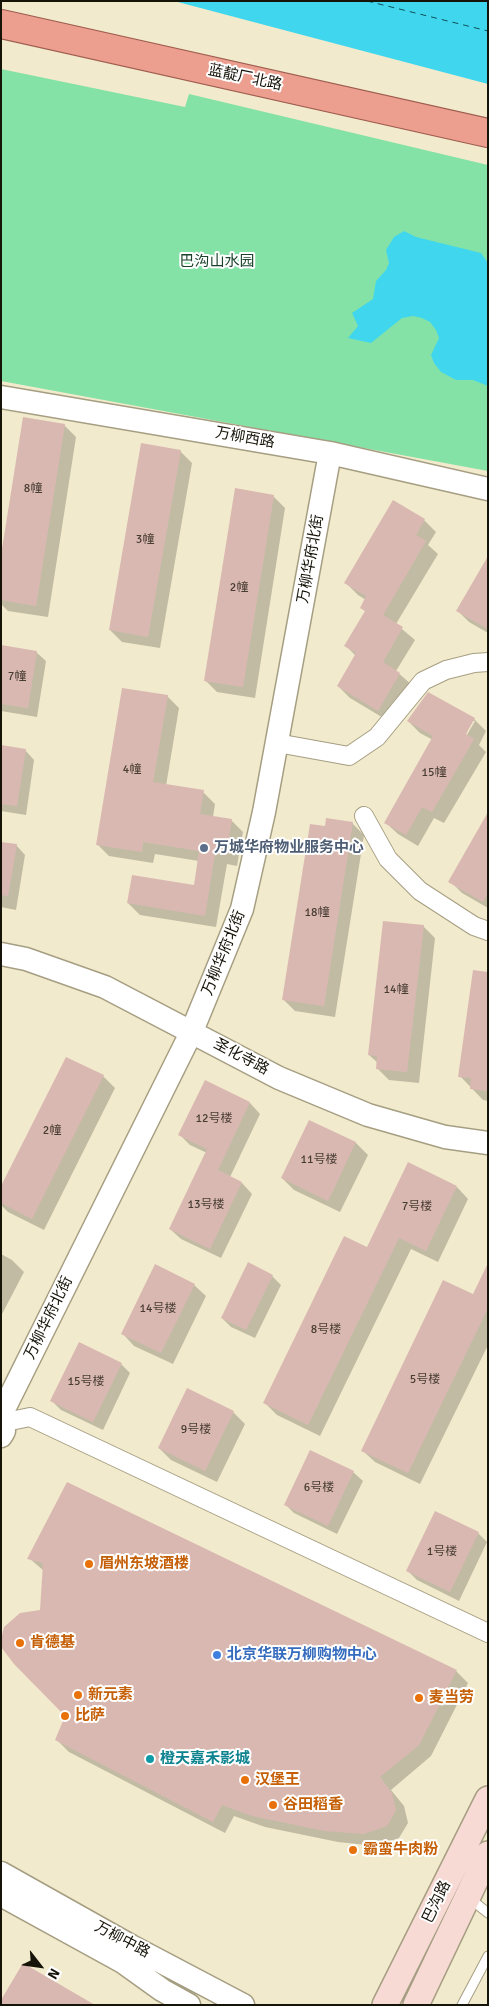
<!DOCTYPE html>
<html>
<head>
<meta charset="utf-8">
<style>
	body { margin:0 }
	#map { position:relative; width:489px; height:2006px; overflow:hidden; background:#f2eacc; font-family:Signika,sans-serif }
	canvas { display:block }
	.frame { position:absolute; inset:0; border:2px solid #161308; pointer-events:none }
	.north { position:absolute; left:15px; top:1941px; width:50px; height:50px; -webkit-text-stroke:4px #fff; paint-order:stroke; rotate:120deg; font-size:14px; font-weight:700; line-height:20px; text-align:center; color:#161308 }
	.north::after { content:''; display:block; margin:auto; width:18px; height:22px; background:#161308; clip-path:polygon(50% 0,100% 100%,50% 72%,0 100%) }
</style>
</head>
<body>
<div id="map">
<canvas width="489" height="2006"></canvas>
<div class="frame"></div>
<div class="north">N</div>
</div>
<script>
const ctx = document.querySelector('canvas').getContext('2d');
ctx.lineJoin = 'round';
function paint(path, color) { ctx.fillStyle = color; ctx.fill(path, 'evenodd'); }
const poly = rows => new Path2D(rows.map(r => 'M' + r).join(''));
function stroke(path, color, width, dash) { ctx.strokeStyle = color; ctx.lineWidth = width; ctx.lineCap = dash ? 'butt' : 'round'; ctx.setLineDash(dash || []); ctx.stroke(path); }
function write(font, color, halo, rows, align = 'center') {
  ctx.font = font + ' Signika,"Noto Sans SC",sans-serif'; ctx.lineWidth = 4; ctx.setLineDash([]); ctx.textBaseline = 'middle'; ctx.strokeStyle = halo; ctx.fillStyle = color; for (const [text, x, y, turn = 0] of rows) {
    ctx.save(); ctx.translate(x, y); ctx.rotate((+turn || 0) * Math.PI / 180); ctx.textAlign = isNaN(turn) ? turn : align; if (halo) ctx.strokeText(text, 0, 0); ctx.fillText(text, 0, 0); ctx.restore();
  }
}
paint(poly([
	[1,69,185,107,189,94,488,165,488,471,1,381]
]), '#85e2a6');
paint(poly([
	[174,1,488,1,488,84],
	[404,231,416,237,481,253,488,263,488,386,473,380,456,380,441,372,434,363,431,355,439,338,436,330,430,322,422,318,413,316,402,318,371,343,348,338,358,326,352,313,373,299,376,281,386,270,389,263,386,250,394,237]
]), '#40d7ee');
paint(poly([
	[64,425,76,437,48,617,8,611,1,604,1,563],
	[180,451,192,463,160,648,122,642,110,630],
	[273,496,285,508,255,698,217,692,205,680],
	[424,520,436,532,428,545,438,554,396,624,415,640,396,671,412,685,390,722,350,698,338,686,356,656,346,646,366,612,361,607,366,600,358,595,346,583],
	[488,559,488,633,469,622,457,610],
	[1,647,36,652,46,661,37,717,1,711],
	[167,696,179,708,166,786,203,792,215,804,213,817,231,820,243,832,237,866,227,864,216,927,140,915,128,903,195,886,199,861,155,854,153,863,109,856,97,844],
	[474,719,486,731,479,745,486,752,444,823,434,818,418,846,398,834,386,823,433,740,420,733,408,721],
	[472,721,475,721,464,740,462,739],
	[1,747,25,750,34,760,26,815,1,811],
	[488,814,488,908,462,893,450,881],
	[352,823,364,835,335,1017,295,1011,283,999,326,827],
	[1,843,16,845,25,855,16,910,1,907],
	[423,926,435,938,419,1083,389,1080,377,1068,378,1063,369,1055],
	[488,973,488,1101,483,1100,460,1076],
	[103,1076,115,1088,44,1230,8,1212,1,1205,1,1189],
	[205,1082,250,1103,260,1114,230,1177,242,1183,252,1194,221,1258,181,1239,170,1229,207,1153,190,1145,180,1135],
	[310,1121,356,1143,368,1155,340,1212,294,1190,282,1178],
	[457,1187,468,1199,438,1262,411,1249,320,1436,277,1415,265,1403,368,1249],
	[1,1254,12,1260,24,1272,1,1316],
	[488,1265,488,1345,420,1484,375,1462,363,1451,473,1296],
	[272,1276,281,1285,255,1338,231,1327,222,1318],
	[194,1285,206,1296,173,1364,134,1346,123,1334],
	[121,1364,130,1373,103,1430,61,1410,52,1401],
	[233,1412,245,1424,217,1482,171,1460,159,1448],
	[353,1472,363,1481,337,1534,294,1513,285,1504],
	[478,1533,487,1542,459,1601,417,1580,408,1571],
	[29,1558,456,1671,468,1683,431,1756,391,1790,404,1806,408,1823,399,1838,376,1846,338,1842,265,1827,234,1816,225,1833,69,1752,57,1740,66,1715,42,1611,44,1571]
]), '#0003');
stroke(poly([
	[367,1,488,31]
]), '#0f4f58', 1, [6, 5]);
paint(poly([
	[23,417,65,424,36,606,1,600,1,555],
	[141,443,181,450,148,637,109,630],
	[235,488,274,495,243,687,204,681],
	[393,500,425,519,416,535,426,541,383,615,403,627,383,662,400,673,378,711,337,686,356,653,344,646,365,611,360,608,366,596,344,583],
	[488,556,488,629,456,611],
	[1,645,37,651,28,708,1,704],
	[122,688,168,695,153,782,204,790,200,814,232,819,226,855,215,853,205,916,127,903,132,875,194,885,199,851,143,842,142,852,96,845],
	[428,692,475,718,466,734,474,739,432,812,422,807,406,835,384,823,433,736,407,721],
	[1,745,26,749,17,806,1,804],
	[488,812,488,893,483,902,448,882],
	[326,818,353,822,324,1006,282,1000,310,824,325,826],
	[1,842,17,844,8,896,1,895],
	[383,921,424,925,407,1072,376,1069,377,1056,368,1055],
	[473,970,488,972,488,1091,470,1089,471,1078,458,1077],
	[66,1057,104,1075,32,1219,1,1203,1,1186],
	[205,1080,250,1102,218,1170,242,1182,210,1249,169,1229,207,1149,178,1135],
	[309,1120,356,1142,328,1201,281,1178],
	[408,1162,457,1186,426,1251,399,1238,308,1425,263,1403,344,1236,367,1247],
	[248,1262,273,1275,246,1330,221,1318],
	[488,1263,488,1308,408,1473,361,1451,443,1280,473,1294],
	[155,1264,195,1284,161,1353,121,1334],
	[79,1342,122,1363,93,1422,50,1401],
	[187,1388,234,1411,205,1471,158,1448],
	[310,1450,354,1471,328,1526,284,1505],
	[67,1482,457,1670,419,1745,380,1777,392,1793,396,1810,387,1826,364,1834,325,1831,252,1816,222,1805,213,1822,55,1740,65,1716,14,1664,1,1647,1,1640,4,1627,20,1613,40,1610,43,1563,27,1559],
	[435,1511,479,1532,450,1592,406,1571],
	[23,1963,95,2005,1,2005,1,2000]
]), '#dab8b2');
const service = poly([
	[468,1897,488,1913],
	[462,2005,488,1956]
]);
const minor = poly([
	[277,743,349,756,377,737,423,681,446,670,474,663,488,662],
	[364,816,388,859,420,891,474,926,488,931],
	[1,1423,30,1417,488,1633]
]);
const tertiary = poly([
	[1,397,330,453,488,489],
	[1,954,26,959,105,987,279,1078,368,1115,445,1137,488,1143],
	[1,1415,192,1031,242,909,264,812,330,453],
	[1,1428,4,1431,1,1436],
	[1,1873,131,1946,243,2005],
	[1,1895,123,1962,162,1990,189,2005]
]);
const secondary = poly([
	[385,2005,488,1799],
	[416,2005,488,1854]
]);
const trunk = poly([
	[1,24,488,133]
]);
stroke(service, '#a69e82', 11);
stroke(minor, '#a69e82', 20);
stroke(tertiary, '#a69e82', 25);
stroke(secondary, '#a69e82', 28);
stroke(trunk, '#9e5d4e', 30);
stroke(service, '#fff', 9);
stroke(minor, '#fff', 18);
stroke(tertiary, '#fff', 22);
stroke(secondary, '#f8dad5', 25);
stroke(trunk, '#ec9e8f', 28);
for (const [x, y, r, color] of [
	[204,848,5,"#5c6f8a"],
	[89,1564,5,"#e8710a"],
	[20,1643,5,"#e8710a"],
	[217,1655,5,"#3f7fe0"],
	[78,1695,5,"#e8710a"],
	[419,1698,5,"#e8710a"],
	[65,1716,5,"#e8710a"],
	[150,1759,5,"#0f9aa8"],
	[245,1780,5,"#e8710a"],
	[273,1805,5,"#e8710a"],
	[353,1850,5,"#e8710a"]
]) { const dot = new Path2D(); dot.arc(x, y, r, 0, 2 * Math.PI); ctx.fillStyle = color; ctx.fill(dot); stroke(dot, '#fff', 2); }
write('12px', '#473c32', null, [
	["8幢",33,489],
	["3幢",145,540],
	["2幢",239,588],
	["7幢",17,677],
	["4幢",132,770],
	["15幢",434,773],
	["18幢",317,913],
	["14幢",396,990],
	["12号楼",214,1119],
	["2幢",52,1131],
	["11号楼",319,1160],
	["13号楼",206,1205],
	["7号楼",417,1207],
	["14号楼",158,1309],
	["8号楼",326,1330],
	["5号楼",425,1380],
	["15号楼",86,1382],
	["9号楼",196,1430],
	["6号楼",319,1488],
	["1号楼",442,1552]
]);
write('15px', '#161308', '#fff', [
	["蓝靛厂北路",245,78,12],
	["万柳西路",245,438,10],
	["万柳华府北街",311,559,-80],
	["万柳华府北街",224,953,-68],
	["圣化寺路",241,1057,28],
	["万柳华府北街",49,1318,-64],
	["巴沟路",437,1902,-64],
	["万柳中路",122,1940,28]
]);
write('15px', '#1b422a', '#fff', [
	["巴沟山水园",217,262]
]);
write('bold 15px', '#4e5e75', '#fff', [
	["万城华府物业服务中心",214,848]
], 'left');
write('bold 15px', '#c56008', '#fff', [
	["眉州东坡酒楼",99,1564],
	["肯德基",30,1643],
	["新元素",88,1695],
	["麦当劳",429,1698],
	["比萨",75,1716],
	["汉堡王",255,1780],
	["谷田稻香",283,1805],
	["霸蛮牛肉粉",363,1850]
], 'left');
write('bold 15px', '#366cbe', '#fff', [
	["北京华联万柳购物中心",227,1655]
], 'left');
write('bold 15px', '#0d838f', '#fff', [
	["橙天嘉禾影城",160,1759]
], 'left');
</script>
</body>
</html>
